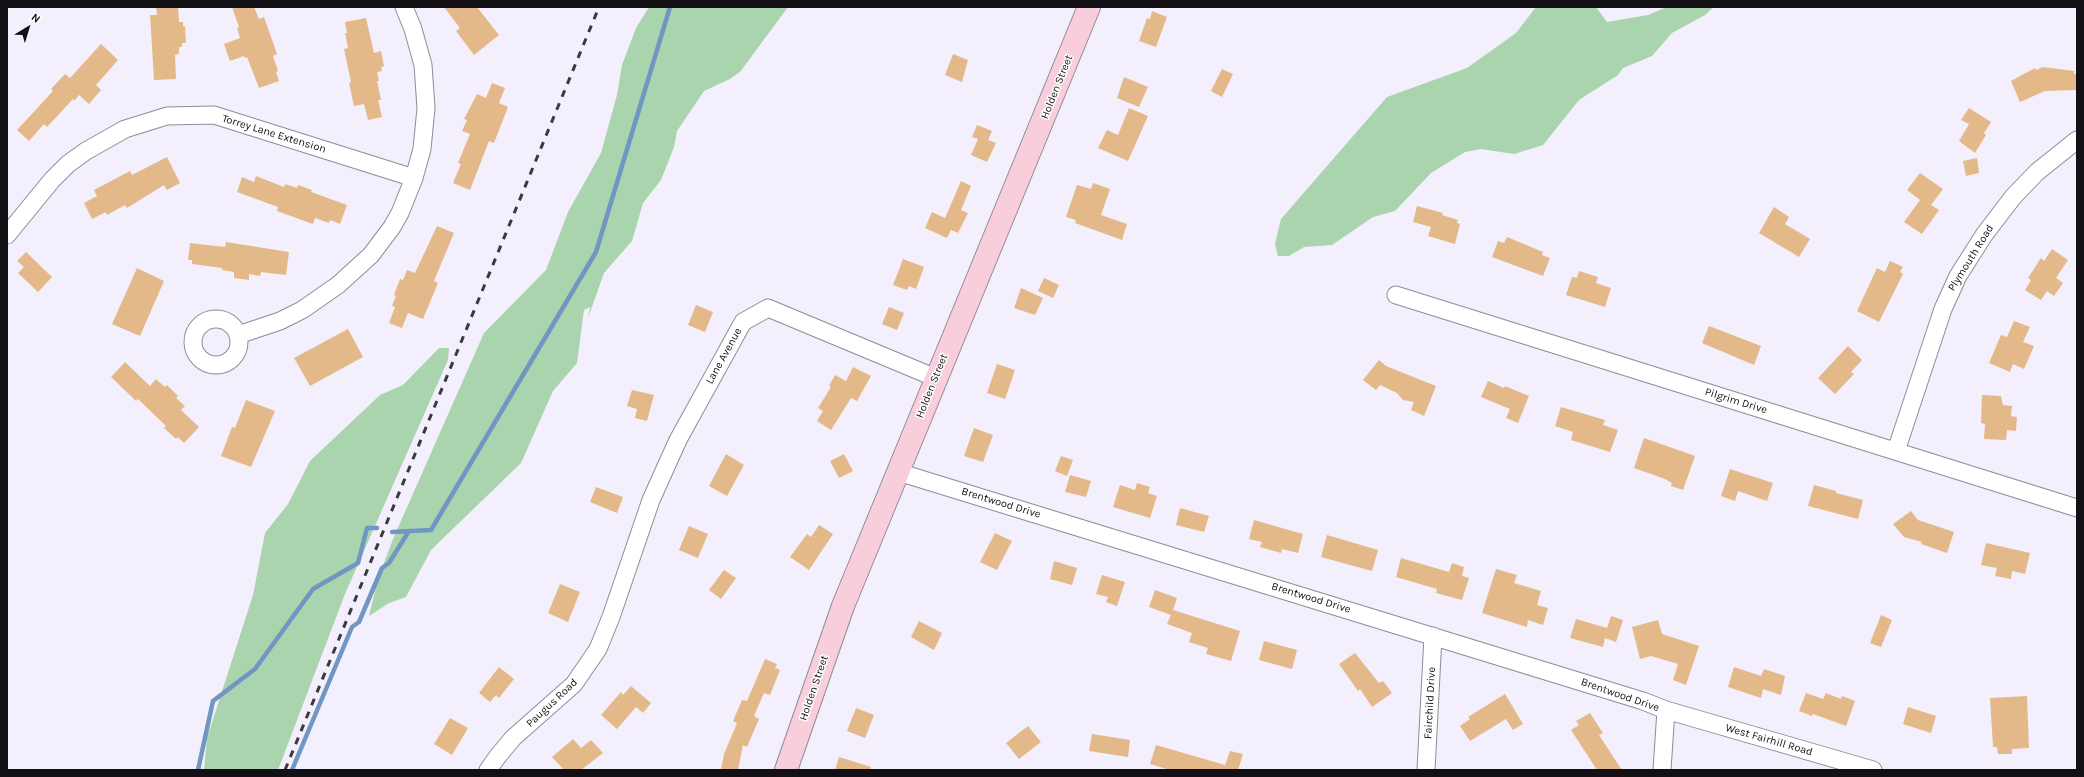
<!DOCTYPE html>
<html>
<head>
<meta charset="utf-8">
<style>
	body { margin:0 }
	#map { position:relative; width:2084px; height:777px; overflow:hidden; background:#f4effc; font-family:Karla,sans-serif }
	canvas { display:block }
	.frame { position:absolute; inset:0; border:8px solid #121014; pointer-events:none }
	.north { position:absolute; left:8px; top:8px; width:40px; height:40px; -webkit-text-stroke:3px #fff; paint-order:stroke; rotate:38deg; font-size:11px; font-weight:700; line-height:16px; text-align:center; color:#121014 }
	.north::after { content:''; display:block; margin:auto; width:14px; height:18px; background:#121014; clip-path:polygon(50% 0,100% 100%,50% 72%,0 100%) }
</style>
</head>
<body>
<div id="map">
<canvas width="2084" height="777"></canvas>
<div class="frame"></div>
<div class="north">N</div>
</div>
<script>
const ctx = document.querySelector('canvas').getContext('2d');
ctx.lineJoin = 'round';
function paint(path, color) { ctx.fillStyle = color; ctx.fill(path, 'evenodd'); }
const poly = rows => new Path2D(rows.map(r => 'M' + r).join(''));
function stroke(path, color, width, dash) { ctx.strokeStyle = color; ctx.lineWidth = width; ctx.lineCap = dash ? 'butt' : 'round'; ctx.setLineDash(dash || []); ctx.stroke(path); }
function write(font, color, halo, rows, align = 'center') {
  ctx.font = font + ' Karla,sans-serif'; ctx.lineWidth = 3; ctx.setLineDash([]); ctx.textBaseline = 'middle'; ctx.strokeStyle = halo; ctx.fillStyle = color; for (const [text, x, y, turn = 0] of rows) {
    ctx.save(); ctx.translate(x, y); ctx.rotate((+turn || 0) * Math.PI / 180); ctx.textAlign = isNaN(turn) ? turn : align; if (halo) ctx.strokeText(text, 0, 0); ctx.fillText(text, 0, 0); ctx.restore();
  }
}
paint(poly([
	[649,7,788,7,740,72,730,79,704,91,677,131,674,147,661,180,643,203,632,241,604,273,588,318,590,307,584,310,577,363,553,391,521,463,431,550,406,597,389,603,369,616,378,579,393,539,484,333,546,270,568,212,601,153,617,95,622,65,636,28],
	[1536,7,1596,7,1607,22,1648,15,1667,7,1714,7,1705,15,1672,33,1652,56,1623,68,1618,75,1579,100,1543,145,1514,154,1481,149,1465,152,1431,173,1395,211,1373,217,1332,245,1304,247,1289,256,1278,256,1275,244,1281,219,1387,97,1467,68,1516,33],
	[439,348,449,348,448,360,345,594,278,770,204,770,207,738,253,595,265,533,288,504,310,461,380,395,403,385]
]), '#aad4ad');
stroke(poly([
	[392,532,431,530,596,252,670,7],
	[198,770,213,701,255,669,313,589,358,563,367,528,377,528],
	[292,770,352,627,359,622,382,568,389,563,409,531]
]), '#7096c3', 4.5);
paint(poly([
	[156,7,178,7,179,22,183,22,183,26,185,26,186,43,182,43,182,47,179,47,179,54,175,55,176,79,154,80,150,15,157,15],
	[232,7,254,7,259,19,264,17,277,54,273,56,278,71,276,72,279,81,259,88,247,57,245,58,244,56,230,61,224,44,240,38,237,28,239,27],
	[444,7,477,7,499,35,474,55,456,31,460,28],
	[1152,11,1167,17,1156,47,1139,41,1147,18,1150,19],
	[366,18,374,53,381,51,384,66,381,67,382,71,377,72,379,81,377,81,381,100,378,100,382,117,368,120,364,104,354,106,349,83,351,82,344,49,348,48,345,33,347,33,345,22],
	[101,44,118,60,96,85,101,90,89,104,79,95,74,101,73,99,47,127,44,124,29,141,17,130,53,91,51,89,65,74,70,78],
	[953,54,968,60,962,82,945,75],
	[2043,67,2074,71,2074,74,2077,74,2077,90,2045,91,2020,102,2011,81,2035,68,2036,70],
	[1222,69,1233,74,1222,97,1211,91],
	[1124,77,1148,87,1139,107,1117,98],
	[492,83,505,88,499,103,508,107,494,143,489,141,470,190,453,183,461,164,458,163,470,134,462,131,467,120,464,119,477,94,486,98],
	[1129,108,1148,116,1128,161,1098,148,1107,130,1118,135],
	[1969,108,1991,122,1984,133,1986,135,1975,153,1959,141,1969,124,1961,120],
	[977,125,992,131,988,140,996,143,987,162,971,155,978,139,972,137],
	[167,157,180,183,167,190,164,185,127,208,125,205,107,215,106,212,92,219,84,203,97,196,94,190,130,171,132,175],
	[1977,158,1979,173,1966,176,1963,161],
	[1920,173,1943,189,1931,205,1939,210,1922,234,1904,222,1920,200,1907,190],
	[256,176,284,187,285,184,297,188,298,185,312,190,311,192,347,205,340,224,330,220,329,223,315,218,313,224,277,211,278,207,237,192,242,177,254,182],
	[961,181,971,186,961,210,968,213,958,233,951,230,947,238,925,228,932,212,945,218],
	[1093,183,1110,189,1101,215,1127,224,1122,240,1075,223,1076,220,1066,217,1077,185,1091,189],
	[1417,206,1443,213,1442,215,1458,220,1457,223,1460,224,1455,244,1428,236,1431,227,1413,222],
	[1774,207,1789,217,1785,224,1810,239,1799,257,1759,233],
	[437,226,454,233,434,281,438,283,423,319,408,313,402,328,389,323,395,307,392,306,396,296,394,295,400,279,403,280,407,270,415,273],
	[1507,237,1543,252,1542,255,1550,258,1543,276,1492,257,1498,241,1504,243],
	[226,242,289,252,286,275,261,272,260,276,249,274,249,280,234,278,234,272,222,270,222,268,192,264,192,260,188,260,190,243,225,247],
	[2052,249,2068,260,2056,278,2063,283,2054,296,2047,291,2041,300,2025,290,2031,280,2028,278,2041,258,2044,261],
	[26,252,52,277,38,292,18,273,24,267,17,261],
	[903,259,924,267,916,289,909,286,907,290,893,285],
	[1890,261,1903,267,1900,272,1903,274,1879,322,1857,311,1877,268,1885,272],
	[137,268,164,281,140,336,112,324],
	[1579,271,1598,277,1596,283,1611,288,1605,307,1566,295,1572,277,1577,278],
	[1044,278,1059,285,1053,298,1038,291],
	[1021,288,1043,298,1035,315,1014,308],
	[696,305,713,312,705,332,688,325],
	[889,307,904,313,897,330,882,324],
	[2014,321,2030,327,2023,342,2034,346,2024,369,2013,364,2010,372,1989,363,2001,335,2007,337],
	[1709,326,1761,346,1754,365,1702,343],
	[348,329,363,357,310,386,294,358],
	[1848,346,1862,360,1851,372,1854,374,1835,394,1818,378],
	[1379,360,1386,366,1436,386,1424,416,1411,410,1414,402,1403,400,1397,393,1380,385,1376,390,1363,380],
	[125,362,150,386,156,379,165,387,167,385,178,396,176,398,185,406,181,410,199,427,184,443,178,437,176,439,164,428,166,426,138,399,136,401,111,377],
	[997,364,1015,370,1005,399,987,393],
	[853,367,871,376,857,401,851,398,831,430,817,421,823,411,818,408,831,387,829,386,835,375,846,381],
	[1488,381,1504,388,1505,386,1529,396,1518,423,1506,418,1510,409,1481,397],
	[632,390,654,395,647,421,635,418,637,409,627,406],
	[1982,395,2001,396,2003,405,2012,406,2011,416,2017,417,2016,431,2007,430,2006,440,1984,439,1985,424,1981,423],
	[246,400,275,411,251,467,221,456,232,427,235,428],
	[1561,407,1605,420,1603,425,1618,430,1610,452,1571,440,1573,432,1555,426],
	[974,428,993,435,983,462,964,456],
	[1644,438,1695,456,1683,490,1671,486,1672,483,1665,479,1634,468],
	[726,454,744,465,727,496,709,486],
	[844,454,853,471,839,478,830,461],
	[1061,456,1073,460,1067,476,1055,471],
	[1730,469,1773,483,1767,501,1738,491,1735,501,1721,496],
	[1070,475,1091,481,1086,497,1065,492],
	[1137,483,1150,487,1148,493,1157,496,1150,518,1113,507,1120,485,1135,490],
	[1814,485,1836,491,1836,493,1863,500,1858,519,1808,506],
	[596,487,623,497,617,513,590,502],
	[1180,508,1209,516,1204,532,1176,525],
	[1911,511,1918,520,1954,532,1947,553,1921,544,1922,542,1904,537,1893,524],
	[1254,520,1303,534,1298,553,1282,549,1281,553,1260,547,1262,542,1249,539],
	[819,525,833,534,809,570,790,557,807,534,811,537],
	[689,526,708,534,698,558,679,550],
	[995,533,1012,541,997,570,980,562],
	[1327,535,1378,550,1372,571,1321,557],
	[1986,543,2030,553,2025,574,2012,571,2011,579,1995,576,1997,568,1981,565],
	[1401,558,1449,572,1452,563,1464,567,1462,576,1469,578,1462,600,1436,593,1437,589,1396,577],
	[1054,561,1077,568,1072,585,1050,579],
	[1496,569,1517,575,1514,583,1541,591,1537,605,1548,608,1543,625,1528,620,1527,627,1482,613],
	[724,570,736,578,721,599,709,590],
	[1102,575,1125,582,1117,606,1106,602,1108,597,1096,594],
	[560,584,580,592,568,622,548,613],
	[1155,590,1177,598,1173,610,1240,631,1231,661,1206,654,1208,648,1189,642,1192,633,1167,624,1171,615,1149,607],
	[1881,615,1892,620,1881,647,1870,643],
	[1611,616,1623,620,1616,642,1605,638,1603,647,1570,638,1576,619,1607,628],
	[1658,620,1662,634,1699,646,1686,685,1673,680,1678,664,1651,656,1640,659,1632,627],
	[919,621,942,633,934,650,911,637],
	[1264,641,1297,650,1292,669,1259,660],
	[1355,653,1379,683,1383,681,1392,693,1372,707,1360,689,1358,691,1339,664],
	[765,659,777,664,775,668,780,670,770,695,764,693,754,716,759,719,747,747,743,745,738,770,721,770,724,754,737,723,733,721,742,700,747,701],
	[499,667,514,679,499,698,496,695,490,702,479,693],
	[1734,667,1761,676,1764,669,1785,676,1781,695,1763,689,1761,698,1728,687],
	[631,686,651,703,643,713,636,707,617,729,601,715,621,692,623,695],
	[1806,693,1823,699,1826,693,1841,699,1842,696,1855,701,1846,726,1813,714,1812,716,1799,711],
	[1505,694,1523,724,1513,730,1506,719,1470,741,1460,726,1470,719,1468,717],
	[2027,696,2029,748,2012,749,2012,754,1998,754,1997,747,1993,747,1990,698],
	[1908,707,1936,716,1931,733,1903,724],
	[856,708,874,715,865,738,847,731],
	[1590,713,1603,733,1599,735,1622,770,1597,770,1571,730,1579,725,1576,721],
	[450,718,468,728,452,755,434,744],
	[1028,726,1041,742,1019,759,1006,743],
	[1092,734,1130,740,1128,757,1089,751],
	[573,739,581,748,591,740,603,753,581,770,564,770,552,757],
	[1156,745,1225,765,1230,751,1243,754,1238,770,1170,770,1150,764],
	[839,757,871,767,870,770,835,770]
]), '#e4b989');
const minor = poly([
	[7,235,52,180,68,164,86,151,125,129,167,116,214,115,414,178],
	[1396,295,2077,508],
	'193 342a23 23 0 1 1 46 0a23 23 0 1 1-46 0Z',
	[238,335,280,321,302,310,338,285,371,255,392,227,400,213,414,178,422,149,426,108,423,65,413,29,404,7],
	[1896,451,1943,309,1958,276,1984,235,2013,197,2037,172,2077,140],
	[898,472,1643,701,1666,710,1662,770],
	[1666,710,1873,770],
	[488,770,498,756,513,738,574,684,598,649,611,617,651,500,678,440,743,322,768,308,936,378],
	[1426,770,1433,636]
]);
const secondary = poly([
	[786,770,843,606,1089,7]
]);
stroke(minor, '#908b97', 19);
stroke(secondary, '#908b97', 24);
stroke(minor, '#fff', 17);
stroke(secondary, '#f8ceda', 22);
stroke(poly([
	[285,770,599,7]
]), '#3b393e', 3, [7, 7]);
write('11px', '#121014', '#fff', [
	["Holden Street",1057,87,-68],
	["Torrey Lane Extension",274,134,17],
	["Plymouth Road",1971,258,-58],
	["Lane Avenue",724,356,-61],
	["Holden Street",932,386,-68],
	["Pilgrim Drive",1736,401,17],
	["Brentwood Drive",1001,503,17],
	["Brentwood Drive",1311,598,17],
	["Holden Street",814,688,-71],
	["Brentwood Drive",1620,695,19],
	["Paugus Road",552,703,-43],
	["Fairchild Drive",1430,703,-87],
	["West Fairhill Road",1769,740,16]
]);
</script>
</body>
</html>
